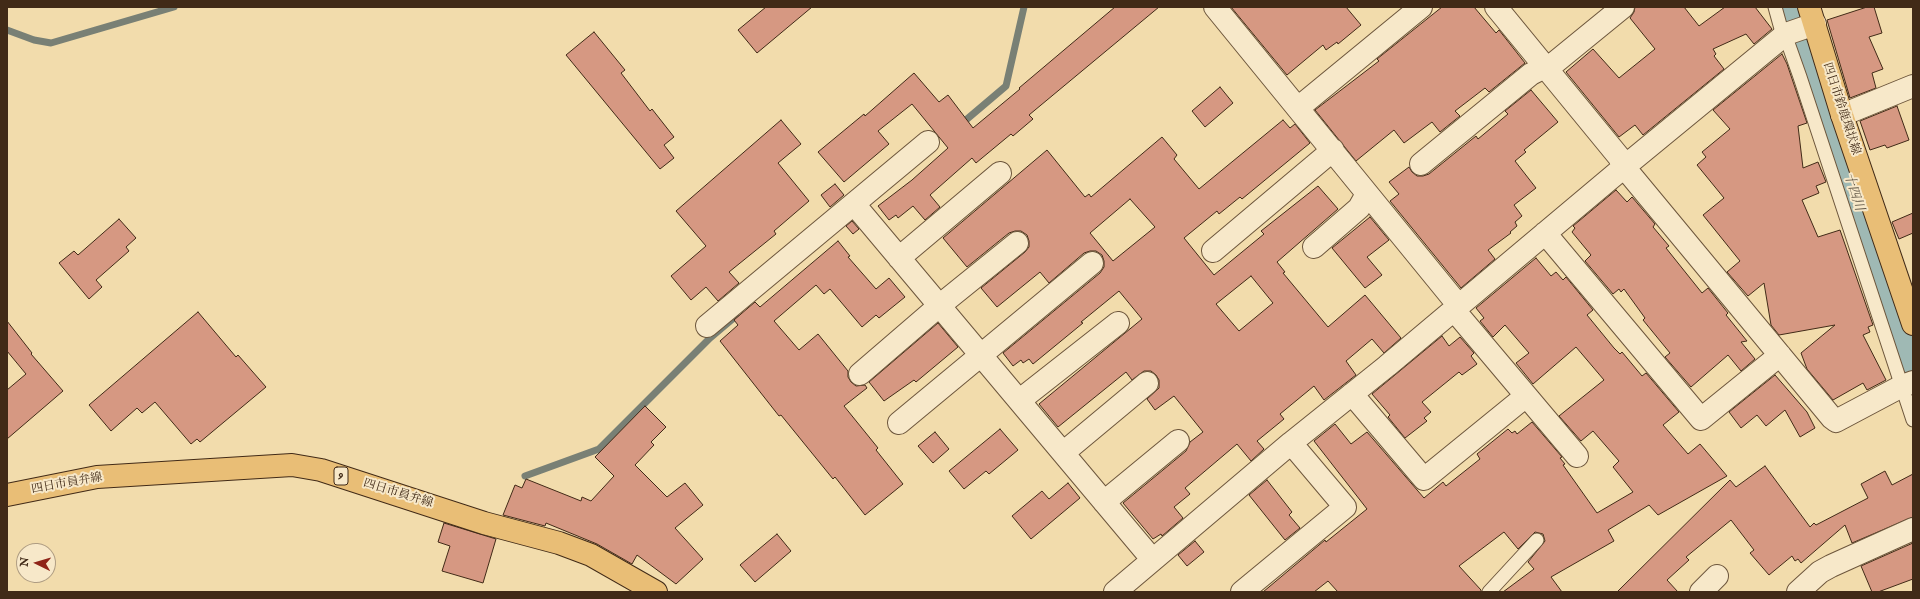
<!DOCTYPE html>
<html>
<head>
<meta charset="utf-8">
<style>
	body { margin:0 }
	#map { position:relative; width:1920px; height:599px; overflow:hidden; background:#f2dcac; font-family:"IM FELL English",serif }
	canvas { display:block }
	.frame { position:absolute; inset:0; border:8px solid #412a17; pointer-events:none }
	.north { position:absolute; left:16px; top:543px; width:40px; height:40px; box-sizing:border-box; background:#f7e8c9; border:1px solid #ae9c82; border-radius:50%; rotate:275deg; font-size:11px; font-weight:700; line-height:16px; text-align:center; color:#412a17 }
	.north::after { content:''; display:block; margin:auto; width:14px; height:18px; background:#8f2418; clip-path:polygon(50% 0,100% 100%,50% 72%,0 100%) }
</style>
</head>
<body>
<div id="map">
<canvas width="1920" height="599"></canvas>
<div class="frame"></div>
<div class="north">N</div>
</div>
<script>
const ctx = document.querySelector('canvas').getContext('2d');
ctx.lineJoin = 'round';
const poly = rows => new Path2D(rows.map(r => 'M' + r).join(''));
function stroke(path, color, width, dash) { ctx.strokeStyle = color; ctx.lineWidth = width; ctx.lineCap = dash ? 'butt' : 'round'; ctx.setLineDash(dash || []); ctx.stroke(path); }
function paint(path, color) { ctx.fillStyle = color; ctx.fill(path, 'evenodd'); }
function write(font, color, halo, rows, align = 'center') {
  ctx.font = font + ' "IM FELL English","Noto Serif JP",serif'; ctx.lineWidth = 4; ctx.setLineDash([]); ctx.textBaseline = 'middle'; ctx.strokeStyle = halo; ctx.fillStyle = color; for (const [text, x, y, turn = 0] of rows) {
    ctx.save(); ctx.translate(x, y); ctx.rotate((+turn || 0) * Math.PI / 180); ctx.textAlign = isNaN(turn) ? turn : align; if (halo) ctx.strokeText(text, 0, 0); ctx.fillText(text, 0, 0); ctx.restore();
  }
}
stroke(poly([
	[7,30,34,40,51,43,174,7],
	[960,125,1006,86,1024,7],
	[525,476,599,449,710,338,736,316]
]), '#798075', 7);
stroke(poly([
	[1792,7,1913,376]
]), '#9fb9b4', 41);
const building = poly([
	[766,7,812,7,757,53,738,30,766,7],
	[1115,7,1159,7,1029,115,1033,119,1013,136,1011,134,976,163,972,158,930,195,940,207,925,220,913,206,898,218,896,215,889,220,878,206,912,180,948,148,912,104,878,131,889,144,844,182,818,152,864,114,865,116,914,73,939,102,948,95,973,128,1020,89,1019,88,1115,7],
	[1231,7,1346,7,1361,25,1338,44,1337,42,1326,50,1323,45,1287,75,1231,7],
	[1442,7,1474,7,1496,33,1499,30,1525,63,1489,92,1485,88,1455,111,1460,116,1440,132,1432,122,1404,143,1394,130,1356,161,1315,110,1379,61,1377,59,1442,7],
	[1635,7,1684,7,1699,26,1725,7,1755,7,1772,29,1754,44,1746,34,1713,49,1716,54,1714,56,1724,69,1643,135,1635,125,1619,137,1566,72,1593,49,1619,78,1655,49,1630,18,1634,12,1635,7],
	[1867,7,1874,7,1882,33,1869,37,1883,69,1872,73,1876,88,1850,98,1827,20,1867,7],
	[594,32,625,70,621,73,650,111,652,109,674,137,664,145,674,158,660,169,566,55,594,32],
	[1782,54,1787,64,1807,123,1798,126,1803,168,1818,162,1826,182,1816,186,1819,193,1802,200,1818,237,1840,230,1873,325,1868,327,1870,332,1863,335,1886,380,1867,390,1863,383,1833,400,1807,369,1801,353,1835,325,1779,335,1771,325,1764,283,1748,296,1727,272,1740,261,1703,215,1724,198,1697,165,1706,157,1702,152,1730,129,1713,110,1782,54],
	[1220,87,1233,103,1205,127,1192,111,1220,87],
	[1531,90,1558,122,1524,150,1526,152,1515,161,1536,188,1514,205,1522,216,1515,222,1517,226,1510,232,1511,233,1488,250,1495,259,1461,288,1390,201,1399,194,1389,182,1409,167,1412,172,1417,176,1423,176,1429,174,1476,136,1478,139,1508,114,1505,111,1531,90],
	[1897,106,1909,140,1887,148,1885,145,1870,150,1860,121,1897,106],
	[781,120,801,144,778,163,809,201,774,231,776,234,729,272,739,283,718,301,706,287,691,300,671,276,706,246,676,211,781,120],
	[1283,120,1290,128,1295,124,1310,143,1242,199,1240,197,1219,214,1217,211,1184,238,1214,275,1264,234,1261,231,1318,186,1338,209,1277,262,1285,272,1283,273,1328,327,1365,295,1401,338,1384,353,1372,339,1346,361,1356,375,1324,400,1314,386,1280,414,1284,419,1257,441,1264,449,1251,461,1237,444,1185,488,1190,494,1174,507,1183,518,1162,536,1161,534,1153,539,1123,503,1186,451,1190,442,1203,432,1174,396,1155,410,1147,399,1159,388,1159,380,1156,375,1151,371,1144,371,1132,380,1126,372,1058,427,1039,404,1142,319,1119,291,1081,322,1083,323,1033,364,1029,359,1023,363,1021,360,1013,366,1003,353,1100,273,1104,267,1104,261,1102,255,1096,251,1090,251,1084,253,1049,283,1040,272,997,307,981,288,1025,252,1029,247,1029,241,1027,235,1021,231,1015,231,1009,233,967,267,943,238,1047,150,1085,197,1089,194,1091,197,1162,137,1177,155,1174,159,1199,189,1283,120],
	[1130,199,1155,227,1113,261,1090,233,1130,199],
	[1251,276,1273,303,1239,331,1216,304,1251,276],
	[835,184,844,195,830,207,821,195,835,184],
	[1616,190,1627,202,1632,197,1655,224,1653,227,1669,246,1666,248,1702,293,1708,288,1728,313,1726,315,1747,341,1741,342,1755,359,1741,371,1728,355,1691,387,1665,357,1670,353,1643,320,1645,318,1624,289,1621,292,1619,289,1613,294,1585,261,1591,255,1572,232,1575,228,1573,226,1616,190],
	[1913,213,1913,233,1899,239,1892,222,1913,213],
	[1370,217,1389,240,1367,257,1382,275,1365,288,1332,248,1370,217],
	[119,219,136,238,126,247,129,251,96,280,102,287,89,299,59,263,74,251,78,255,119,219],
	[852,221,859,229,853,234,846,226,852,221],
	[838,241,850,256,848,257,876,289,889,278,905,297,879,318,876,315,862,327,830,289,824,294,816,285,774,321,799,350,818,334,848,371,848,377,851,382,856,386,865,385,867,388,844,406,878,448,876,450,903,484,865,515,835,477,833,479,781,415,779,416,720,341,738,325,734,320,755,302,760,307,838,241],
	[1536,258,1551,276,1556,272,1563,280,1566,277,1593,310,1587,315,1614,348,1620,354,1622,352,1642,376,1646,373,1679,412,1663,425,1688,454,1700,444,1727,476,1658,515,1649,505,1608,530,1614,541,1551,577,1562,592,1503,592,1534,569,1528,562,1545,541,1543,534,1535,532,1518,549,1504,532,1459,566,1481,590,1481,592,1338,592,1328,581,1314,592,1263,592,1325,540,1326,542,1367,509,1314,441,1335,424,1351,444,1367,432,1424,498,1443,482,1446,486,1480,459,1477,454,1508,429,1512,433,1515,431,1517,434,1532,422,1562,457,1560,458,1565,464,1563,465,1597,513,1633,492,1613,467,1619,461,1593,431,1581,441,1559,416,1604,380,1576,347,1533,384,1516,363,1529,353,1505,325,1493,337,1480,321,1484,318,1476,308,1536,258],
	[198,312,236,357,238,355,266,387,200,442,197,439,191,444,155,402,142,413,137,408,111,431,89,405,198,312],
	[7,321,32,353,31,354,63,391,7,439,7,390,26,374,7,351,7,321],
	[938,323,958,347,916,382,914,380,884,401,869,382,938,323],
	[1442,336,1449,346,1460,337,1474,353,1471,356,1477,364,1462,375,1459,372,1422,402,1431,412,1424,418,1427,421,1405,438,1388,417,1390,415,1372,394,1442,336],
	[1775,375,1807,412,1815,428,1800,437,1785,410,1766,426,1757,415,1741,428,1729,412,1775,375],
	[645,406,666,427,651,442,654,445,635,465,667,497,685,483,703,505,675,528,703,559,676,584,637,555,632,564,597,544,546,523,545,526,503,515,515,485,522,488,526,479,581,501,582,497,591,501,614,476,595,457,645,406],
	[1000,429,1018,450,989,474,986,471,964,489,949,471,1000,429],
	[935,432,949,449,933,463,918,446,935,432],
	[1765,466,1810,527,1814,523,1816,525,1868,498,1861,484,1885,471,1892,485,1913,474,1913,517,1852,543,1845,525,1801,563,1798,559,1795,561,1792,556,1769,575,1750,553,1754,550,1731,520,1686,557,1689,560,1667,580,1678,592,1617,592,1730,480,1736,487,1765,466],
	[1267,480,1292,512,1289,515,1300,528,1285,540,1249,495,1267,480],
	[1068,483,1080,498,1031,539,1012,516,1042,491,1049,499,1068,483],
	[444,523,496,539,483,583,442,571,450,546,438,542,444,523],
	[777,534,791,551,755,582,740,565,777,534],
	[1195,541,1204,552,1187,566,1178,555,1195,541],
	[1913,543,1913,579,1878,592,1872,592,1861,566,1913,543]
]);
paint(building, '#d69882');
stroke(building, '#412a17', 1);
const lane = poly([
	[1775,7,1783,36,1788,43,1800,77,1913,420],
	[1489,592,1537,540]
]);
const street = poly([
	[1215,7,1459,306],
	[1496,7,1619,157,1624,167,1832,418,1836,421,1902,386,1913,382],
	[1547,69,1623,7],
	[1298,108,1421,7],
	[1842,115,1913,86],
	[1421,164,1531,74,1545,67],
	[854,204,1152,559],
	[1545,233,1701,419,1780,355],
	[1314,247,1359,208,1367,194],
	[1213,251,1333,150],
	[899,258,1000,173],
	[1454,310,1577,456],
	[707,326,928,142],
	[860,374,939,306,1017,243],
	[1352,394,1424,479,1526,396],
	[1020,400,1118,323],
	[899,423,1092,263],
	[1063,453,1147,383],
	[1104,502,1178,441],
	[1115,592,1291,443,1387,366,1624,167,1786,34,1815,24],
	[1242,592,1345,507,1291,443],
	[1701,592,1717,576],
	[1798,592,1820,572,1831,566,1913,529]
]);
const primary = poly([
	[1809,7,1842,115,1913,324],
	[7,495,97,477,292,465,321,470,484,523,559,543,591,555,656,592]
]);
stroke(lane, '#6d563c', 15);
stroke(street, '#6d563c', 24);
stroke(primary, '#412a17', 24);
stroke(lane, '#f7e8c9', 13);
stroke(street, '#f7e8c9', 22);
stroke(primary, '#e9be76', 22);
for (const [x, y, w] of [
	[341,476,14]
]) { const box = new Path2D(); box.roundRect(x - w / 2, y - 9, w, 18, 3); ctx.fillStyle = '#f7e8c9'; ctx.fill(box); stroke(box, '#412a17', 1); }
write('bold 11px', '#412a17', null, [
	["9",341,476]
]);
write('12px', '#412a17', '#f7e8c9', [
	["四日市鈴鹿環状線",1841,109,72],
	["四日市員弁線",67,484,-10],
	["四日市員弁線",398,494,17]
]);
write('italic 13px', '#584e3e', '#f7e8c9', [
	["十四川",1853,192,72]
]);
</script>
</body>
</html>
